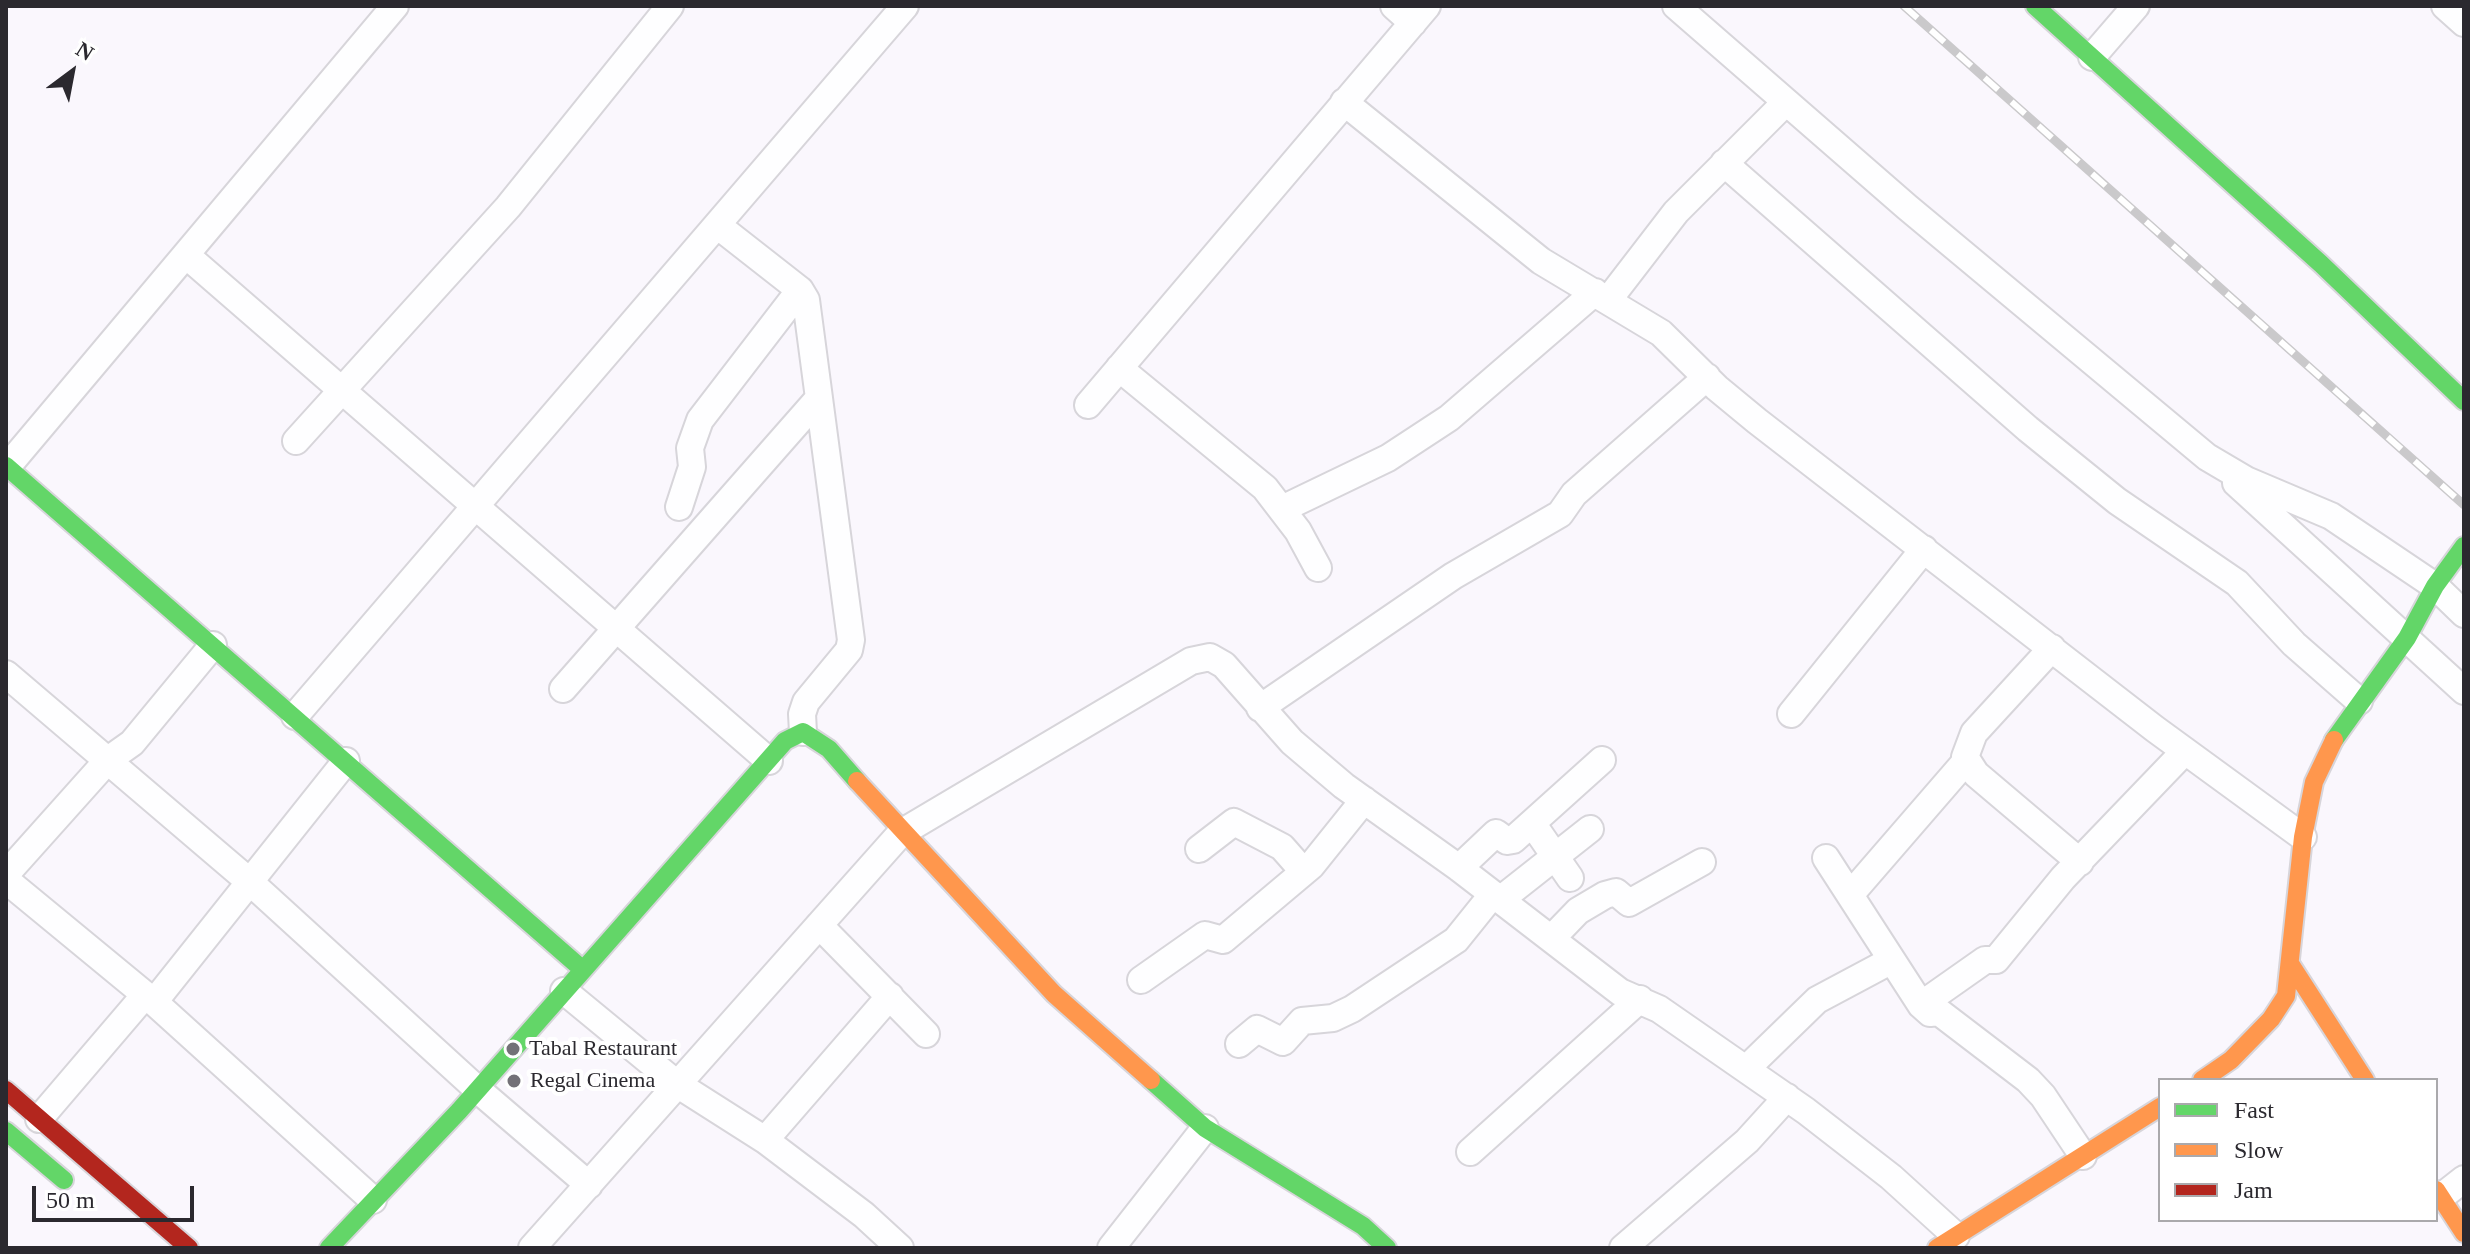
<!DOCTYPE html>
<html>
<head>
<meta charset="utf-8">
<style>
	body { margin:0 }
	#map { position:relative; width:2470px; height:1254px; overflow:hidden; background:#faf7fd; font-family:Georgia,serif }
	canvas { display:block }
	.frame { position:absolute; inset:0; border:8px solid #2b292f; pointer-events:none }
	.legend { position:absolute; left:2158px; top:1078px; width:280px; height:144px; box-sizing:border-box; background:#fff; border:2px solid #aaa9ac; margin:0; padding:10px 14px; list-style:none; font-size:24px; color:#2b292f }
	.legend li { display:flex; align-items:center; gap:16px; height:40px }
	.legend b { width:40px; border:2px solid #aaa9ac }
	.north { position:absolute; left:32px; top:32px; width:80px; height:80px; -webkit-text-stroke:6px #fff; paint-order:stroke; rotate:32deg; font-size:22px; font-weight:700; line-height:32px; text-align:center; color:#2b292f }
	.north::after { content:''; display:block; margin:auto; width:28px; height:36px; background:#2b292f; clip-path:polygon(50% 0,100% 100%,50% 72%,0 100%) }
	.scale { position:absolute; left:32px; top:1186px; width:162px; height:36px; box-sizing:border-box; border:4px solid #2b292f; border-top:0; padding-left:10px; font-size:24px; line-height:28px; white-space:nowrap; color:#2b292f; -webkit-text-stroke:6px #fff; paint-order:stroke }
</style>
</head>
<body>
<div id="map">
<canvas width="2470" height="1254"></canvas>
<div class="frame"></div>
<ul class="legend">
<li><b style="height:10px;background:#63d668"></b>Fast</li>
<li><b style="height:10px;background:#ff974d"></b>Slow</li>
<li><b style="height:10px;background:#b3261e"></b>Jam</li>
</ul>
<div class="north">N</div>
<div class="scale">50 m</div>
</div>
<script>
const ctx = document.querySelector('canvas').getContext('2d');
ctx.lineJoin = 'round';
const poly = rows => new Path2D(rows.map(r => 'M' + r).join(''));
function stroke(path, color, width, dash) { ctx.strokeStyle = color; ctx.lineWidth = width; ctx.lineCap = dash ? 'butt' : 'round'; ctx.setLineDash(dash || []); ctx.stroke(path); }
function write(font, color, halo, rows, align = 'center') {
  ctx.font = font + ' Georgia,serif'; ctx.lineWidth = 8; ctx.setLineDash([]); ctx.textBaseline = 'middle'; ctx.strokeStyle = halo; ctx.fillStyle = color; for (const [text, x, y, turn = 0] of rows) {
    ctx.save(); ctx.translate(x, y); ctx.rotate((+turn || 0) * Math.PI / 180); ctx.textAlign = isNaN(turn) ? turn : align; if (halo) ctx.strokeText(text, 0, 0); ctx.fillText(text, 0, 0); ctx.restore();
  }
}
const street = poly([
	[1394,6,1413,23],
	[1676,6,1907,207,2207,457,2246,480,2331,516,2435,586,2464,614],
	[2445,6,2464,23],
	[2092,57,2136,6],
	[1344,102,1541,261,1661,333,1717,388,1757,421,2155,729,2303,837],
	[1724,163,2028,429,2117,501,2237,583,2294,644,2359,701],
	[717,225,800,290,806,300,851,640,849,650,806,702,802,714,803,732],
	[186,255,769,761],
	[1609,299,1676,212,1786,102],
	[1119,368,1265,488,1298,531,1318,568],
	[1088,405,1427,6],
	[296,441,508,207,670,6],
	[7,467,395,6],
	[2236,483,2464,691],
	[679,507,692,467,690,448,700,420,800,290],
	[1282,509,1388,458,1449,418,1595,292],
	[2052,648,1974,733,1965,757,1976,774,2080,862],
	[6,674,250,882,477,1089,589,1185],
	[563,689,819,398],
	[1260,708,1453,576,1560,514,1574,494,1707,377],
	[1791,714,1924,549],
	[295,716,905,6],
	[1532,823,1570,878],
	[1199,849,1234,822,1282,847,1304,872],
	[1826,858,1921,1005,1930,1013,1939,1012,2028,1080,2043,1096,2083,1156],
	[1459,868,1496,833,1507,841,1513,840,1602,760],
	[6,874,108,760,132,743,213,645],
	[6,880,154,1002,373,1200],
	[1850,895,1966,761],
	[1500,900,1590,829],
	[819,925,926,1034],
	[1551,939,1578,911,1605,895,1616,892,1629,903,1702,862],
	[1141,980,1205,935,1223,940,1311,866,1364,800],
	[564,991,677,1084,765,1140,864,1215,900,1248],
	[154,1002,346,761],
	[1921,1005,1985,960,1996,960,2063,878,2185,751],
	[1239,1044,1257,1029,1283,1042,1302,1021,1333,1018,1352,1009,1456,940,1493,894],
	[1747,1068,1817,1000,1892,960],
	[39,1119,145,995],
	[765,1140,890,996],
	[1470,1152,1640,999],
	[2441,1197,2464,1179],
	[532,1248,901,833,1191,661,1210,657,1224,665,1292,742,1344,786,1459,868,1620,992,1659,1009,1806,1111,1891,1177,1956,1236],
	[1111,1248,1205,1128],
	[1623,1248,1747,1141,1787,1097]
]);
const fast = poly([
	[2035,6,2321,264,2464,401],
	[6,466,582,969],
	[2334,740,2407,638,2435,586,2464,546],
	[1151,1080,1205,1128,1363,1226,1387,1248],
	[6,1131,64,1180],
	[329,1248,459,1111,785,741,803,732,829,749,857,781]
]);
const slow = poly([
	[857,781,1054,994,1151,1080],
	[2291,965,2365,1080],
	[2202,1080,2231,1060,2271,1019,2286,996,2303,837,2314,782,2334,740],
	[2436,1190,2464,1233],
	[1937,1248,2160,1107]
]);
const jam = poly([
	[6,1090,189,1248]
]);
stroke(street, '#d7d5da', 30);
stroke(fast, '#d7d5da', 22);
stroke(slow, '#d7d5da', 22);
stroke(jam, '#d7d5da', 22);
stroke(street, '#fefeff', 26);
stroke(fast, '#63d668', 18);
stroke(slow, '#ff974d', 18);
stroke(jam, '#b3261e', 18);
const rail = poly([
	[1904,6,2464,505]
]);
stroke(rail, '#cac9cb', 9);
stroke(rail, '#fff', 6, [18]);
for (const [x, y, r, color] of [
	[513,1049,8,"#737177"],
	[514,1081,8,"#737177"]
]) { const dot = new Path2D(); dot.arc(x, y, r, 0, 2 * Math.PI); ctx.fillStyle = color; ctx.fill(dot); stroke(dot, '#fff', 3); }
write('22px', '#2b292f', '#fff', [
	["Tabal Restaurant",529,1049],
	["Regal Cinema",530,1081]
], 'left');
</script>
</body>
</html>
